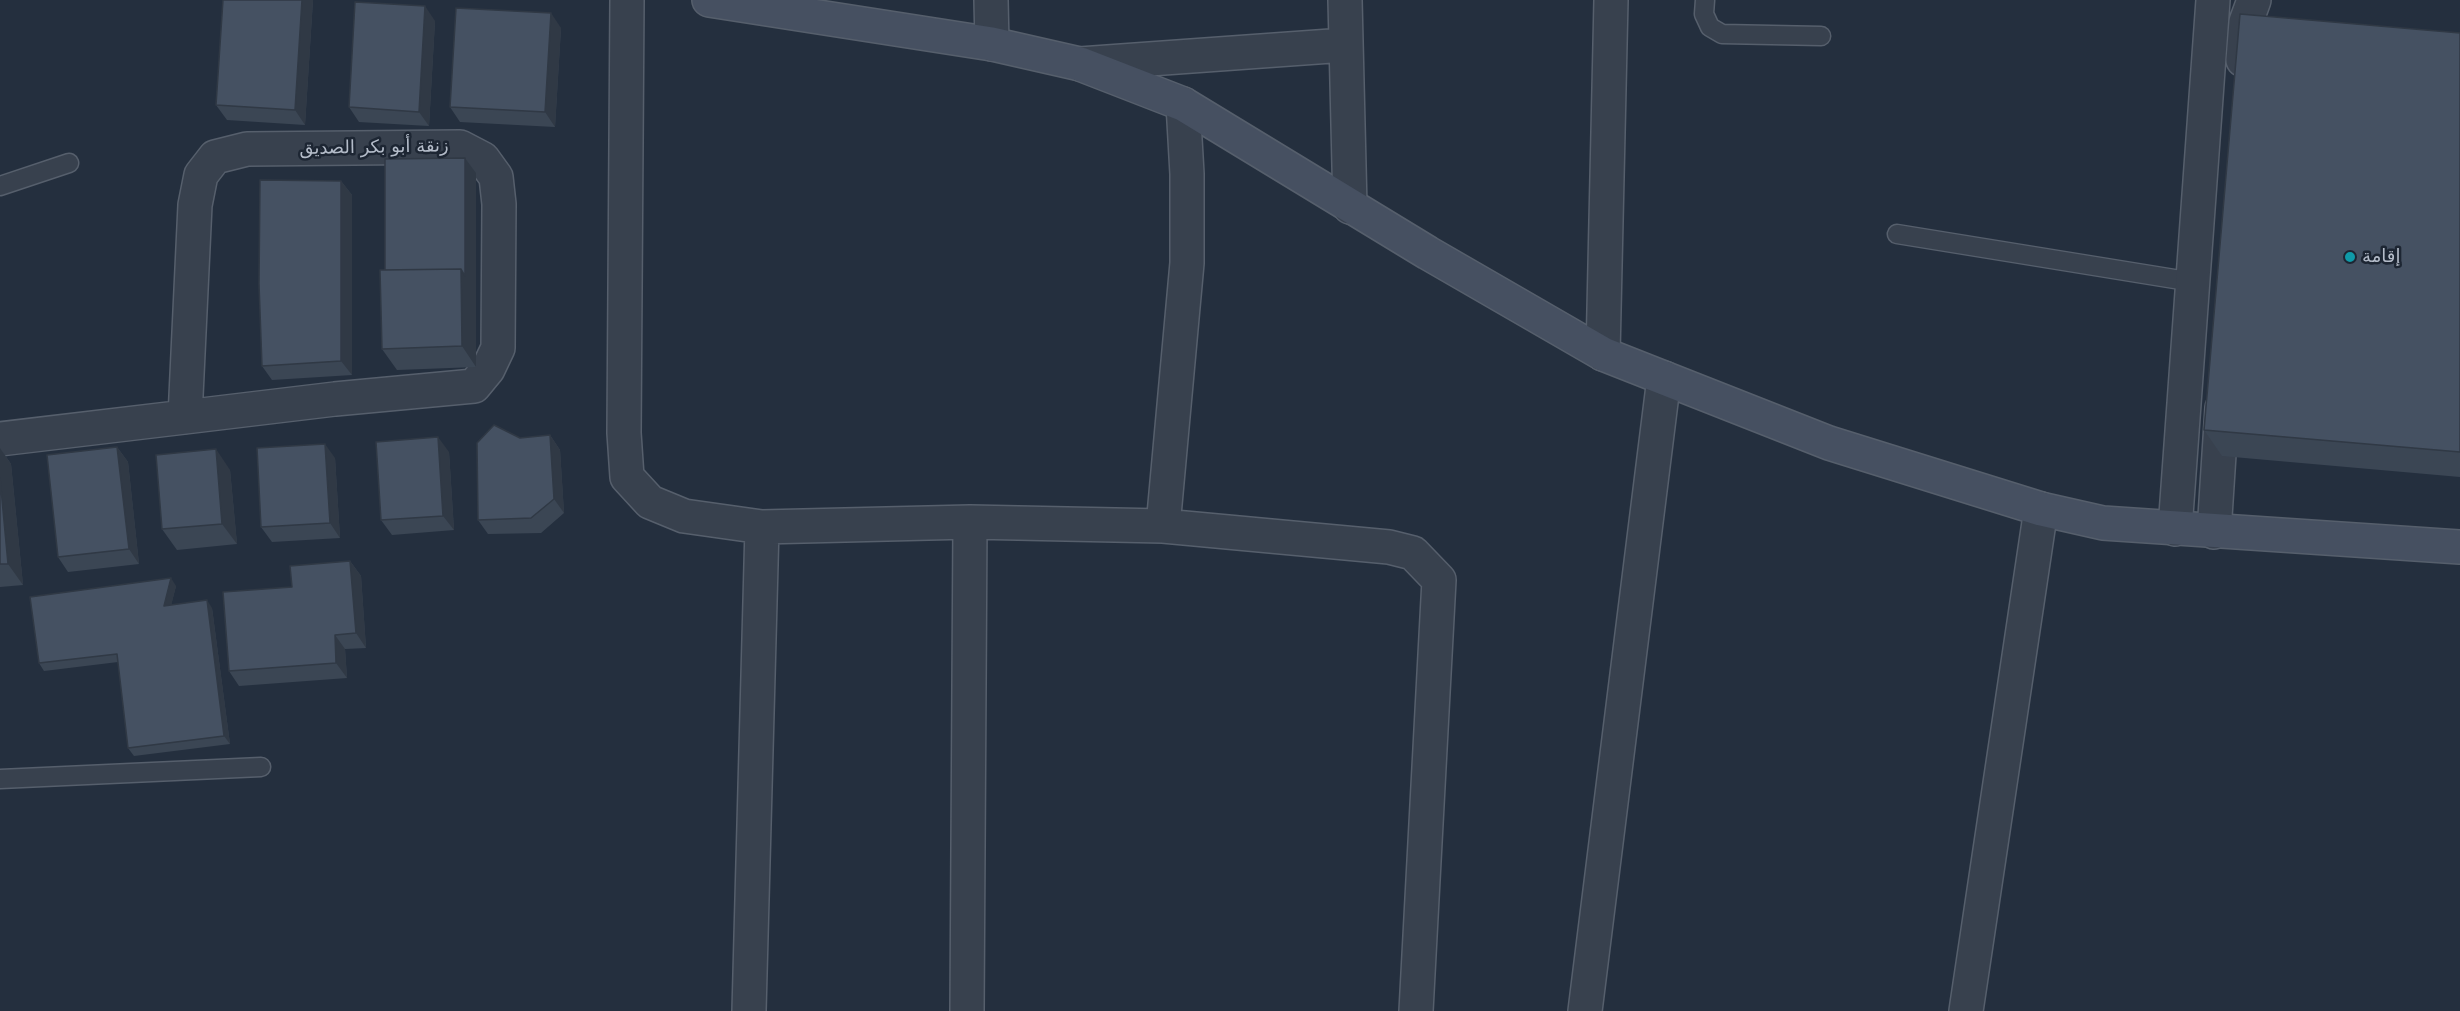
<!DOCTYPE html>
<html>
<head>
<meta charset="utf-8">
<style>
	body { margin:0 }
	canvas { display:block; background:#242f3e }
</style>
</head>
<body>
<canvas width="2460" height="1011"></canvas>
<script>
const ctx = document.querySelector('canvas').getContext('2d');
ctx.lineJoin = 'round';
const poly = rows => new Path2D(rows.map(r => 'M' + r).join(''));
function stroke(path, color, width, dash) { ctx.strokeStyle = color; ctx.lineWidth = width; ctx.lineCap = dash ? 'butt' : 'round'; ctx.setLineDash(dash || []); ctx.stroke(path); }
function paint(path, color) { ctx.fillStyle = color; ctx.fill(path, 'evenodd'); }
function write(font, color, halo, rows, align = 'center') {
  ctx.font = font + ' "DejaVu Sans","Noto Naskh Arabic",sans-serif'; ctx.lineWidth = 5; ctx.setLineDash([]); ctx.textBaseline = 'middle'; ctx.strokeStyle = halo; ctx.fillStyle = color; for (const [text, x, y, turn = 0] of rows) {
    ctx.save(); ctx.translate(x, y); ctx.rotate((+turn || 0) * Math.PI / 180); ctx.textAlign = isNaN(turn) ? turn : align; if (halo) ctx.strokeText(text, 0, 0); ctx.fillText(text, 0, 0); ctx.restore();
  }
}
const lane = poly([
	[1705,0,1704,14,1710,27,1722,34,1821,36],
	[0,186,69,163],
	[1897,234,2193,282],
	[0,779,261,767]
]);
const street = poly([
	[627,0,624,433,627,477,650,502,684,516,762,527,970,522,1163,526,1389,547,1413,553,1439,580,1416,1011],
	[991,0,992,44],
	[1345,0,1350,207],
	[2243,60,2246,22,2254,0],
	[1080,64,1345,45],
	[1603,354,1611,0],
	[0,439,185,417,335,399,474,386,488,369,498,348,499,204,496,177,483,159,460,147,247,149,215,157,201,175,195,205,185,417],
	[1163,526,1187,263,1187,174,1183,104],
	[2175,529,2213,0],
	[2214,532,2222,408],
	[749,1011,762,527],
	[967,1011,970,522],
	[1585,1011,1664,378],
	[1966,1011,2041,509]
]);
const secondary = poly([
	[709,0,992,44,1080,64,1183,104,1428,253,1603,354,1829,443,2041,509,2103,523,2460,547]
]);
stroke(lane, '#565f6c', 21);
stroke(street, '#565f6c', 36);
stroke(secondary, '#565f6c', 36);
stroke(lane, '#38414e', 18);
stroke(street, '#38414e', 33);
stroke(secondary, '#465061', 33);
paint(poly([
	[223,0,313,0,305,125,227,120,216,105],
	[435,21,429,126,359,122,349,107],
	[561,28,555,127,460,122,450,107],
	[2460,33,2460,477,2222,456,2204,430],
	[465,158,476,173,476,367,397,370,382,349],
	[341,181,352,195,352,375,272,380,262,366],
	[550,435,560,450,564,513,541,533,488,534,478,520,520,438],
	[117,447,128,462,139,564,68,572,58,557],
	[0,448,11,464,23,585,0,587],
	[449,452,454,530,392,535,381,520],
	[335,458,340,538,272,542,261,527],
	[230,470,237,544,177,550,162,529],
	[350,561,361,576,366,648,345,649,347,678,239,686,229,671,292,587],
	[176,586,171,605,212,608,230,744,134,756,128,748,118,662,44,671,39,663]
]), '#3b4654');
paint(poly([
	[302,0,313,0,305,125,295,110],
	[425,6,435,21,429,126,419,112],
	[551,13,561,28,555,127,545,112],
	[465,158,476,173,476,367,462,346,461,269],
	[341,181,352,195,352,375,341,361],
	[550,435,560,450,564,513,554,499],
	[438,437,449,452,454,530,443,516],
	[325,444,335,458,340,538,330,523],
	[117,447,128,462,139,564,129,549],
	[0,448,11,464,23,585,8,564,0,478],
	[216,449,230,470,237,544,222,524],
	[350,561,361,576,366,648,356,633],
	[171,578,176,586,169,614,164,606],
	[207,600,212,608,230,744,224,736],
	[335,635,345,649,347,678,336,663]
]), '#303945');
const building = poly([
	[223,0,302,0,295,110,216,105,223,0],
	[355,2,425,6,419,112,349,107,355,2],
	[456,8,551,13,545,112,450,107,456,8],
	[2240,14,2460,33,2460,452,2204,430,2240,14],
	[465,158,465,276,461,269,385,270,385,159,465,158],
	[260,180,341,181,341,361,262,366,259,284,260,180],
	[461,269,462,346,382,349,380,270,461,269],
	[494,425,520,438,550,435,554,499,531,518,478,520,477,443,494,425],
	[438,437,443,516,381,520,376,442,438,437],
	[325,444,330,523,261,527,257,448,325,444],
	[117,447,129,549,58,557,47,455,117,447],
	[216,449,222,524,162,529,156,455,216,449],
	[0,478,8,564,0,564,0,478],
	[350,561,356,633,335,635,336,663,229,671,223,592,292,587,290,566,350,561],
	[171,578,164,606,207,600,224,736,128,748,117,654,39,663,30,597,171,578]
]);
paint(building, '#455162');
stroke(building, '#303945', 1.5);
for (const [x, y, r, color] of [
	[2350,257,6,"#0f9aa8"]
]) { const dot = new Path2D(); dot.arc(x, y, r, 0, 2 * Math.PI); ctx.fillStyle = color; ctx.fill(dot); stroke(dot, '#1d2633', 2); }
write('18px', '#b4bcc9', '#1d2633', [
	["زنقة أبو بكر الصديق",374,148,-1]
]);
write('18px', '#b4bcc9', '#1d2633', [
	["إقامة",2362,257]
], 'left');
</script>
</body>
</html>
